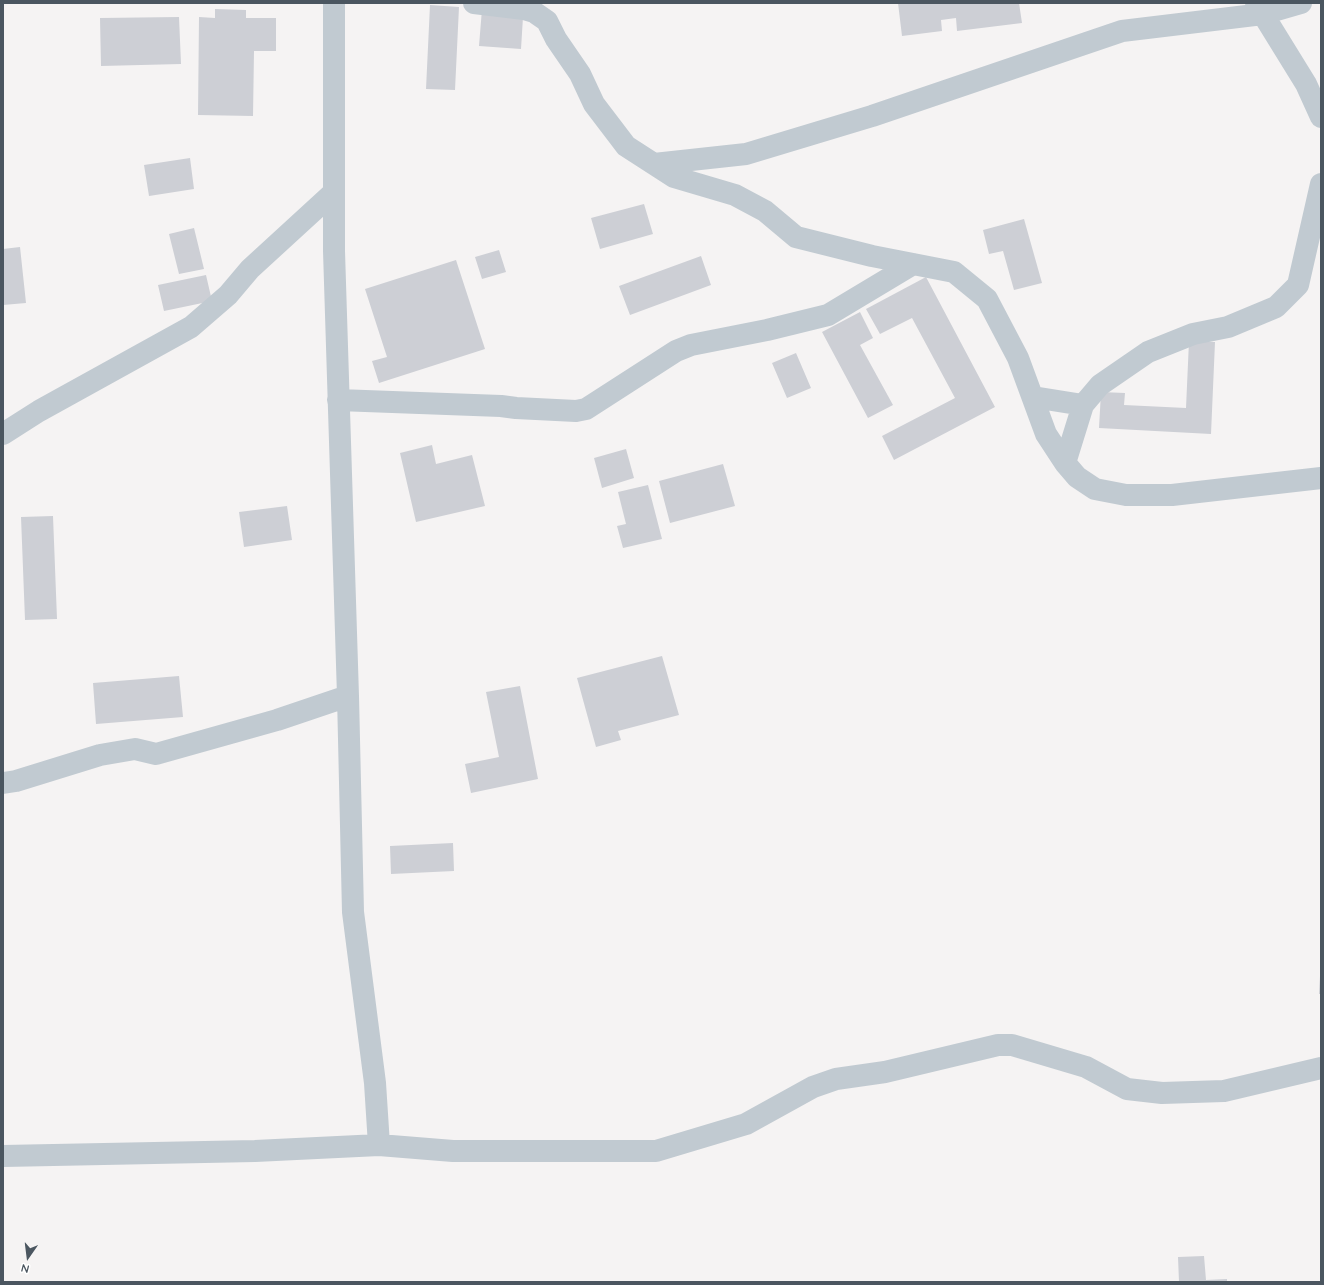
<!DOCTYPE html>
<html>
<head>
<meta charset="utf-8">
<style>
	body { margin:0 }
	#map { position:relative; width:1324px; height:1285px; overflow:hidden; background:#f5f3f3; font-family:Quicksand,sans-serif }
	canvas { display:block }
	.frame { position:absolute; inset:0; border:4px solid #4b5660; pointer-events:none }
	.north { position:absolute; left:8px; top:1237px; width:40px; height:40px; -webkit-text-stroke:3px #fff; paint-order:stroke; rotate:194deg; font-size:11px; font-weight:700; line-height:16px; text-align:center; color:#4b5660 }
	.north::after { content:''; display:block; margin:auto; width:14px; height:18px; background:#4b5660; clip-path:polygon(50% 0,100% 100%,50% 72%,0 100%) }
</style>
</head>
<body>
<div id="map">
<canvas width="1324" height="1285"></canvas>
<div class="frame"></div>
<div class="north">N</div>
</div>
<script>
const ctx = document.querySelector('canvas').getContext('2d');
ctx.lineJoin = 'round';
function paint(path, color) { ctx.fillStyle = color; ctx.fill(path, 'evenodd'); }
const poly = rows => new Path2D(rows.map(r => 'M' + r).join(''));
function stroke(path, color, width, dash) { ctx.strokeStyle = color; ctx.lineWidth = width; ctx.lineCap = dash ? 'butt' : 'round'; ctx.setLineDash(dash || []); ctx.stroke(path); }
paint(poly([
	[898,3,1019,3,1022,23,957,31,956,18,941,20,942,31,902,36],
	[430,5,459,7,455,90,426,89],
	[215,9,246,10,246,18,276,18,276,51,254,51,253,116,198,115,199,17,215,18],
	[482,9,523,17,521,49,479,46],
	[179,17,181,64,101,66,100,18],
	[190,158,194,189,149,196,144,165],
	[644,204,653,234,600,249,591,218],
	[1024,219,1042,283,1014,290,1003,251,989,254,983,230],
	[194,228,204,269,179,274,169,234],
	[20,247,26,303,3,305,3,249],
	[499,250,506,272,482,279,475,257],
	[701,256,711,285,630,315,619,286],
	[456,260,485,349,379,383,372,361,387,357,365,289],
	[206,275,212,301,164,311,158,285],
	[926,277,995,407,894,460,882,436,955,398,912,318,880,334,866,309],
	[860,312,873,338,860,345,893,405,868,418,822,332],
	[1189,341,1215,342,1211,434,1099,428,1101,392,1125,393,1124,405,1186,408],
	[796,353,811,388,787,398,772,363],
	[432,445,436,464,472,455,485,506,416,522,400,453],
	[626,449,634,478,602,488,594,458],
	[723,464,735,506,670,523,659,481],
	[648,485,662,539,623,548,617,526,626,524,618,492],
	[287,506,292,540,244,547,239,512],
	[53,516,57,619,25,620,21,517],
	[662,656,679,715,618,731,621,740,596,747,577,678],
	[179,676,183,717,96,724,93,683],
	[520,686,538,779,471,793,465,764,499,757,486,692],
	[453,843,454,871,391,874,390,846],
	[1320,976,1321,976,1321,994,1319,994],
	[1204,1256,1206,1280,1227,1279,1227,1282,1179,1282,1178,1257]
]), '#cdcfd5');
stroke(poly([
	[334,3,334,251,348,696,353,912,375,1083,379,1145],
	[474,3,524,9,534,12,547,21,556,39,580,74,594,104,626,146,674,177,735,195,765,211,796,237,872,256,954,272,987,299,1018,358,1046,434,1065,463,1077,477,1095,489,1126,495,1172,495,1321,478],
	[1256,3,1306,84,1321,117],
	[654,164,746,154,872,116,1122,31,1263,14,1301,3],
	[1033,397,1083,405],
	[338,400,501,406,516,408,576,411,586,409,676,351,691,345,767,330,828,315,913,264],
	[3,434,39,411,191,327,228,295,250,269,334,192],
	[1065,463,1083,405,1100,385,1148,352,1193,334,1228,327,1276,307,1298,285,1321,184],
	[3,783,16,781,100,755,135,749,156,754,277,720,348,696],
	[3,1156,255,1151,379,1145,453,1151,656,1151,746,1124,813,1087,836,1079,885,1072,998,1045,1012,1045,1086,1067,1127,1089,1162,1093,1224,1091,1321,1068]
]), '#c1cad1', 22);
</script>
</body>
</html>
